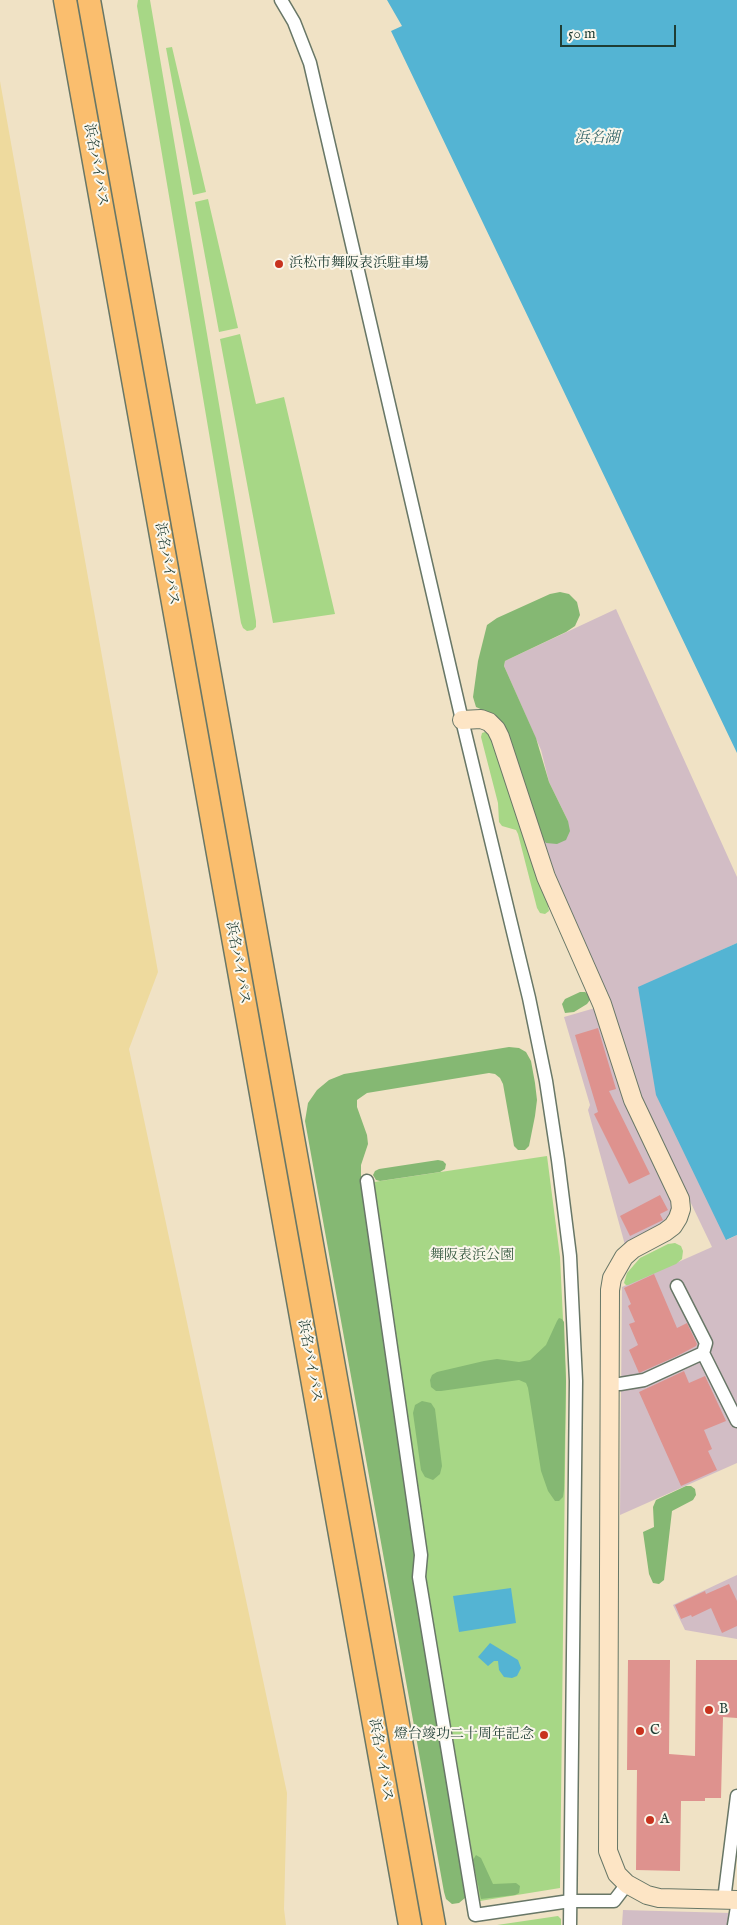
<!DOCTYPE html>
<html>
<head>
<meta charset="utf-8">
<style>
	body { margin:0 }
	#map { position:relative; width:737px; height:1925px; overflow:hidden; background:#f0e2c5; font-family:"IM FELL English",serif }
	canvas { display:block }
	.scale { position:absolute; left:560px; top:25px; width:116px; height:22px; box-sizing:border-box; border:2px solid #1f3d34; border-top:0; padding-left:6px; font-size:15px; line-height:18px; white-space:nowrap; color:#1f3d34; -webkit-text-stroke:4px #fbf7ec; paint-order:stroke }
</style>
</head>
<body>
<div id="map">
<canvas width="737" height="1925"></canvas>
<div class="scale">50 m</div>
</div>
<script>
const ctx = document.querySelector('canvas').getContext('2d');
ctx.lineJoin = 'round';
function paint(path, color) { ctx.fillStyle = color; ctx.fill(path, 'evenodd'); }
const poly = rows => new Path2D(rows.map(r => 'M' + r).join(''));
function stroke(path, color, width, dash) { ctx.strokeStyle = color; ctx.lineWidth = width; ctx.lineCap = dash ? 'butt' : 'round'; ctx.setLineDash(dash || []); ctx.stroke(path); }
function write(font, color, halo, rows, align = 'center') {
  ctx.font = font + ' "IM FELL English","Noto Serif JP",serif'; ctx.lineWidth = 4; ctx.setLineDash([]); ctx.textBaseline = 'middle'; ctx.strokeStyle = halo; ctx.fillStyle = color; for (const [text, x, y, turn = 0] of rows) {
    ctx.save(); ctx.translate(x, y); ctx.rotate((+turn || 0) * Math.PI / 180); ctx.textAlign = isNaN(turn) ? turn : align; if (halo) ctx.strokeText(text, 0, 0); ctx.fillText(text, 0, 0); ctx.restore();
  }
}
paint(poly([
	[616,609,737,877,737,943,638,988,727,1240,737,1235,737,1463,620,1515,622,1287,712,1247,640,1097,554,874,540,835,568,821,549,782,541,750,504,666,505,661,509,659],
	[595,1008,625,1104,672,1201,672,1208,667,1221,625,1245,588,1110,590,1105,564,1017],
	[737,1575,737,1639,685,1630,673,1605],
	[623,1910,731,1913,729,1925,622,1925]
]), '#d2bdc5');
paint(poly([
	[150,0,256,621,256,627,253,630,247,631,243,628,241,623,137,6,138,0],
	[172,47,206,192,193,195,166,48],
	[208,199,238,328,219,332,195,202],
	[240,334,256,404,284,397,335,614,273,623,220,339],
	[485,732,489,734,492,740,548,905,549,911,545,914,540,913,537,908,518,834,516,830,502,826,499,822,498,803,481,737,482,733],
	[547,1156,560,1257,566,1381,560,1888,480,1901,426,1577,428,1555,374,1182],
	[675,1243,681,1246,683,1251,682,1259,676,1264,628,1285,626,1285,624,1283,627,1273,640,1258,668,1244],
	[558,1916,561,1919,561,1925,497,1925]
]), '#a7d786');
paint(poly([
	[560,592,569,594,577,602,580,615,575,626,566,632,509,659,505,661,504,666,536,738,549,782,568,821,570,831,566,840,557,844,546,843,540,835,494,715,476,707,473,697,478,661,487,625,497,618,550,594],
	[580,992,585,992,589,995,590,1000,587,1004,574,1012,565,1013,562,1004,565,999],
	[509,1047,519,1048,526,1052,531,1061,535,1083,537,1100,535,1116,529,1146,525,1150,518,1150,514,1146,503,1084,500,1078,495,1074,489,1073,367,1093,357,1100,357,1107,367,1135,368,1144,361,1165,361,1178,465,1890,465,1898,459,1903,452,1904,446,1899,444,1892,305,1121,308,1103,317,1090,329,1080,344,1074],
	[438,1160,443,1161,446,1164,445,1169,440,1172,380,1181,376,1180,373,1175,375,1171,379,1169],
	[559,1318,562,1319,564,1322,566,1381,564,1490,563,1497,559,1501,555,1501,548,1491,541,1471,528,1388,526,1383,519,1380,441,1391,436,1391,431,1387,430,1380,432,1375,437,1372,484,1361,497,1359,519,1362,530,1360,546,1345,557,1321],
	[422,1401,431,1403,435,1409,442,1466,440,1474,433,1480,425,1477,421,1470,413,1413,415,1405],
	[686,1486,691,1486,695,1489,696,1495,693,1500,672,1511,664,1580,659,1584,653,1583,649,1574,643,1532,654,1527,653,1507,656,1500],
	[476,1855,481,1858,493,1884,516,1883,520,1886,519,1893,515,1895,481,1899,473,1860]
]), '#85b873');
paint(poly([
	[0,81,158,972,129,1049,287,1793,284,1909,286,1925,0,1925]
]), '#eeda9e');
paint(poly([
	[387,0,737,0,737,753,391,31,402,26],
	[737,943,737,1235,726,1240,656,1095,638,987],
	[511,1588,516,1623,459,1632,453,1596],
	[490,1643,518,1660,521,1668,517,1676,512,1678,504,1677,499,1670,498,1661,494,1661,488,1666,478,1657]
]), '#54b4d3');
paint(poly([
	[598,1028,616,1089,609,1091,650,1174,629,1184,594,1114,598,1112,575,1035],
	[660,1195,668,1210,660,1214,663,1220,630,1236,620,1216],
	[654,1274,677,1328,687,1323,697,1344,696,1346,677,1356,639,1373,629,1350,638,1345,629,1324,635,1322,628,1306,631,1304,624,1288],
	[684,1371,689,1383,705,1376,726,1421,704,1430,712,1449,708,1451,717,1470,681,1486,639,1392],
	[729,1584,737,1601,737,1626,722,1633,711,1608,692,1617,691,1615,681,1619,675,1605,705,1591,706,1594],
	[628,1660,670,1660,669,1754,695,1756,696,1660,737,1660,737,1718,723,1717,721,1798,705,1798,705,1801,681,1801,680,1871,636,1870,637,1770,627,1770]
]), '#de928e');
const street = poly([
	[281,0,294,22,310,63,462,720,529,998,546,1081,558,1160,570,1256,576,1381,570,1925],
	[367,1181,421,1555,419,1577,475,1915,570,1901,614,1901,627,1884],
	[703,1353,737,1421],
	[610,1384,620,1384,644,1380,703,1353,706,1343,677,1286],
	[724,1900,737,1796],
	[734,1925,737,1907]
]);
const secondary = poly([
	[462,720,481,719,489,722,496,729,500,737,546,877,602,1004,633,1100,680,1199,681,1209,678,1218,673,1226,665,1232,633,1249,624,1257,612,1278,610,1290,608,1851,617,1874,627,1884,647,1895,659,1898,737,1900]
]);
const highway = poly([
	[65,0,410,1925],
	[89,0,434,1925]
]);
stroke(street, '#687767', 15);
stroke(secondary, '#687767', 20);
stroke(highway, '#687767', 25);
stroke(street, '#fff', 12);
stroke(secondary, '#fde5c5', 18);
stroke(highway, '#fabe6e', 22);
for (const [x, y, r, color] of [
	[279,264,5,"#c8321e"],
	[709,1710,5,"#c8321e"],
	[640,1731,5,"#c8321e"],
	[544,1735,5,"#c8321e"],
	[650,1820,5,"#c8321e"]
]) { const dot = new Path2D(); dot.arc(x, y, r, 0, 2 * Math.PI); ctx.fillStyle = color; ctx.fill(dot); stroke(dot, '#fbf7ec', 2); }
write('14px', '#1f3d34', '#fbf7ec', [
	["浜名バイパス",95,165,80],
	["浜名バイパス",166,564,80],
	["浜名バイパス",237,963,80],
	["浜名バイパス",309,1361,80],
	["浜名バイパス",380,1760,80]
]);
write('14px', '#1f3d34', '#fbf7ec', [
	["浜松市舞阪表浜駐車場",289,264],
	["B",719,1710],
	["C",650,1731],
	["燈台竣功二十周年記念",534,1735,"right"],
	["A",660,1820]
], 'left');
write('14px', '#3a5c44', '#fbf7ec', [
	["舞阪表浜公園",472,1256]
]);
write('italic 15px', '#2f6164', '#fbf7ec', [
	["浜名湖",597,139]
]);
</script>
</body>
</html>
